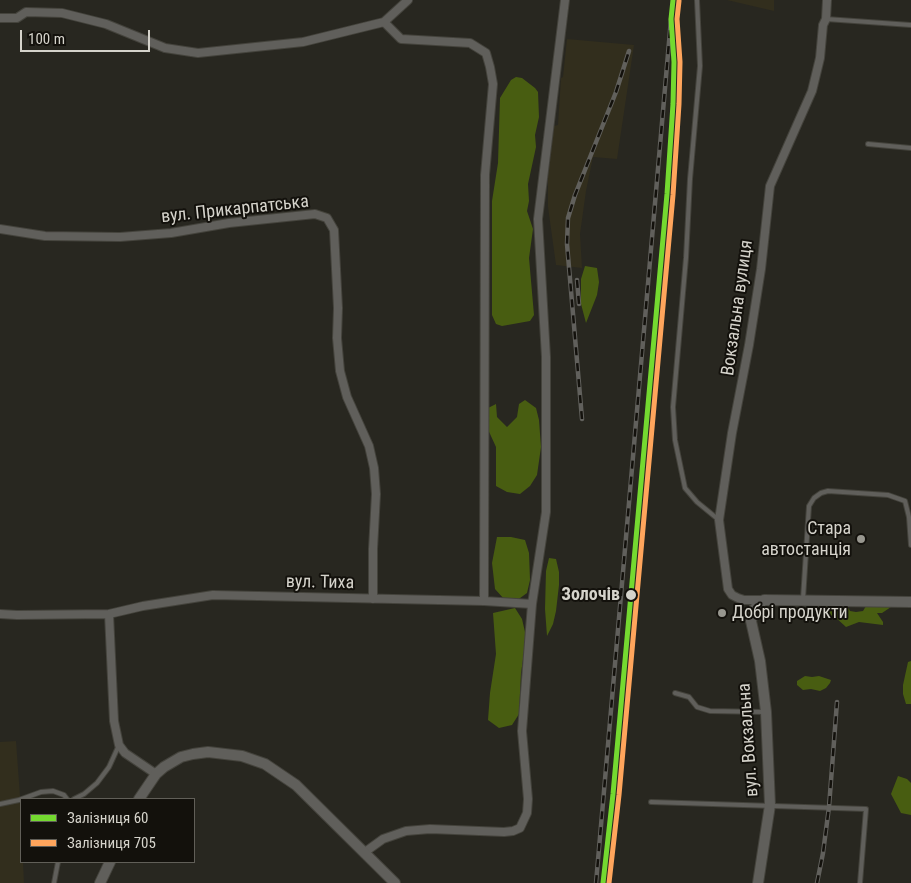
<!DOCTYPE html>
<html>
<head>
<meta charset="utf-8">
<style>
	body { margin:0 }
	#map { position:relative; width:911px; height:883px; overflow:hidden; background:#282720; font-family:"Roboto Condensed",sans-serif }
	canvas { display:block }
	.legend { position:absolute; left:20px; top:798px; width:175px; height:65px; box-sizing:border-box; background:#13110c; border:1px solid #615f58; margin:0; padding:6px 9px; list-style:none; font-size:15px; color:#d5d3cb }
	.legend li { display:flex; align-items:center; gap:10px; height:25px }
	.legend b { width:25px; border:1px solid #615f58 }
	.scale { position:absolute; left:20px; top:30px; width:130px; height:22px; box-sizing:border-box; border:2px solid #d5d3cb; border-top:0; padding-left:6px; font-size:15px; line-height:18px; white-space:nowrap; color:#d5d3cb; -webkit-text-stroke:4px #13110c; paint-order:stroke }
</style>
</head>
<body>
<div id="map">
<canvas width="911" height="883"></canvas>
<ul class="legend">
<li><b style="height:6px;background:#74d930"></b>Залізниця 60</li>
<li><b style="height:6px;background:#ffa55c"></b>Залізниця 705</li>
</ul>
<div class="scale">100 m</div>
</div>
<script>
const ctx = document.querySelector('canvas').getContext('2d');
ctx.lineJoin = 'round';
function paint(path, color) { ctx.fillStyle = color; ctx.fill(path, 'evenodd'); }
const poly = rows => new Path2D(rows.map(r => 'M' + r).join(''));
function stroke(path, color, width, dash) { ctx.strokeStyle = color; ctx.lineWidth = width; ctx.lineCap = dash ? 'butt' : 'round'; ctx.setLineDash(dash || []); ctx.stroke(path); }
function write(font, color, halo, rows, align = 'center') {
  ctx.font = font + ' "Roboto Condensed",sans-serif'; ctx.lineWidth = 4; ctx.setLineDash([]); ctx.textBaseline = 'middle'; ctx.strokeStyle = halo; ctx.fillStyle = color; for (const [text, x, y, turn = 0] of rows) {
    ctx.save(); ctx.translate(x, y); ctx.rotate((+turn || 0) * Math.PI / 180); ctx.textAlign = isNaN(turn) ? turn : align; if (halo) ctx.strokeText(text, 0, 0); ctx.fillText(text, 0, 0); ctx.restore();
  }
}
paint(poly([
	[727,0,774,0,774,11],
	[567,39,634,45,617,159,593,157,586,191,580,234,582,268,556,265,548,207,548,176,554,126,558,125,561,78,563,77],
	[16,741,21,810,21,862,23,862,24,883,0,883,0,742]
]), '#322e1d');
paint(poly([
	[516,77,522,78,535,88,538,92,539,117,535,135,536,147,528,184,529,201,527,211,533,229,529,258,534,315,530,321,502,326,496,324,492,315,492,201,498,163,500,98,511,80],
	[585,266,597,268,599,282,597,295,586,323,581,304,581,279],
	[525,400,536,408,539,420,541,447,537,475,530,486,520,494,507,492,496,486,496,447,485,423,484,410,496,404,497,417,507,427,517,417,519,404],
	[497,537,511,537,525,540,529,553,530,580,527,593,516,601,504,599,495,589,492,563],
	[549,558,556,559,559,572,559,585,556,611,553,624,547,636,545,609,546,571],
	[845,602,850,611,856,612,863,611,866,606,886,603,891,607,882,613,877,613,883,622,883,625,859,622,846,627,834,616,819,614,819,611,825,604],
	[515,608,522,619,525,632,525,646,521,673,519,714,512,725,499,728,488,720,490,693,496,654,493,613],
	[911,661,911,704,906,704,903,694,903,685,908,662],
	[805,676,812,677,819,676,831,680,830,683,826,688,820,691,811,689,803,690,797,685,797,681],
	[898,776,907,779,911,783,911,815,901,813,891,794]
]), '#485d11');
const service = poly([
	[697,0,700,66,690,179,686,258,673,407,675,440,685,488,697,502,719,520],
	[826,19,911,25],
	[868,144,911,148],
	[803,599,809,506,814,498,821,493,828,491,888,495,905,501,909,517,911,545],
	[675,693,689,697,697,707,710,711,764,712],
	[74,799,84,794,97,783,109,767,119,745],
	[651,802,866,809,860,883],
	[0,804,19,800,41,792,53,791,64,795,67,799],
	[54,883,58,862]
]);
const minor = poly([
	[408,0,384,22,401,39,470,43,486,53,490,67,493,84,485,175,484,601],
	[0,18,17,18,26,12,62,13,106,24,165,48,198,53,303,42,384,22],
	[0,229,45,236,120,237,171,233,229,223,315,214,327,218,334,230,338,308,337,338,340,371,347,397,369,446,374,468,376,494,373,549,373,599],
	[764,600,744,600,738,598,732,595,728,589,719,520,732,433,749,345,761,269,770,186,812,91,820,58,823,25,826,19,827,0],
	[0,614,17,615,109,614,143,606,213,595,484,601,532,604],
	[109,614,114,721,119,745,125,753,156,774],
	[365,852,383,839,406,831,430,829,504,832,513,831,520,828,527,813,528,799,522,731,532,604,546,512,546,357,538,219,565,0]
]);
const tertiary = poly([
	[139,799,156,774,164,767,181,757,193,754,208,752,242,756,265,764,296,785,395,883],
	[100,883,110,862],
	[758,883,770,805,766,712,760,661,751,621,754,609,764,600,911,602]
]);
stroke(service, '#44433c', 6);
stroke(minor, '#44433c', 10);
stroke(tertiary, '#44433c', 12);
stroke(service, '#605f5b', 4);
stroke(minor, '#605f5b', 8);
stroke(tertiary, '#605f5b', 10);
const rail = poly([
	[577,280,579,304],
	[582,419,567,244,568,218,575,195,616,92,629,51],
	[596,883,671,19],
	[817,883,823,853,829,807,837,702]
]);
stroke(rail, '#61605c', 4.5);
stroke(rail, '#13110c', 2.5, [8]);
stroke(poly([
	[603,883,613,794,667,194,673,104,674,62,671,19,673,0]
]), '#74d930', 5);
stroke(poly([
	[609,883,619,795,673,195,679,104,680,62,677,19,679,1]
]), '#ffa55c', 5);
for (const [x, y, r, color] of [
	[861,539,5,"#98978f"],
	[631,595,6,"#d5d3cb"],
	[722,613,5,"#98978f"]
]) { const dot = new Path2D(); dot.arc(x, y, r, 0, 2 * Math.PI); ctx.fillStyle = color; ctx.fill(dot); stroke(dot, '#13110c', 2); }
write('18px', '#d5d3cb', '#13110c', [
	["вул. Прикарпатська",235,210,-6],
	["Вокзальна вулиця",738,308,-82],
	["вул. Тиха",320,583,1],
	["вул. Вокзальна",749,740,-94]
]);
write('18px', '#d5d3cb', '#13110c', [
	["Стара",851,529],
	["автостанція",851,550],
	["Добрі продукти",732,613,"left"]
], 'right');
write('bold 18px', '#d5d3cb', '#13110c', [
	["Золочів",620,595]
], 'right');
</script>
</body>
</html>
